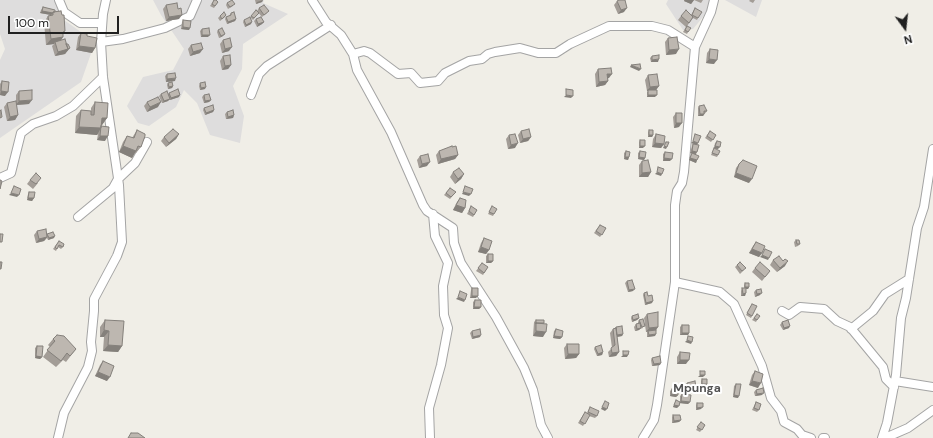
<!DOCTYPE html>
<html>
<head>
<meta charset="utf-8">
<style>
	body { margin:0 }
	#map { position:relative; width:933px; height:438px; overflow:hidden; background:#f0eee7; font-family:"DM Sans",sans-serif }
	canvas { display:block }
	.north { position:absolute; left:885px; top:8px; width:40px; height:40px; -webkit-text-stroke:3px #fff; paint-order:stroke; rotate:165deg; font-size:11px; font-weight:700; line-height:16px; text-align:center; color:#202020 }
	.north::after { content:''; display:block; margin:auto; width:14px; height:18px; background:#202020; clip-path:polygon(50% 0,100% 100%,50% 72%,0 100%) }
	.scale { position:absolute; left:8px; top:16px; width:111px; height:18px; box-sizing:border-box; border:2px solid #202020; border-top:0; padding-left:5px; font-size:12px; line-height:14px; white-space:nowrap; color:#202020; -webkit-text-stroke:3px #fff; paint-order:stroke }
</style>
</head>
<body>
<div id="map">
<canvas width="933" height="438"></canvas>
<div class="north">N</div>
<div class="scale">100 m</div>
</div>
<script>
const ctx = document.querySelector('canvas').getContext('2d');
ctx.lineJoin = 'round';
function paint(path, color) { ctx.fillStyle = color; ctx.fill(path, 'evenodd'); }
const poly = rows => new Path2D(rows.map(r => 'M' + r).join(''));
function stroke(path, color, width, dash) { ctx.strokeStyle = color; ctx.lineWidth = width; ctx.lineCap = dash ? 'butt' : 'round'; ctx.setLineDash(dash || []); ctx.stroke(path); }
function write(font, color, halo, rows, align = 'center') {
  ctx.font = font + ' "DM Sans",sans-serif'; ctx.lineWidth = 4; ctx.setLineDash([]); ctx.textBaseline = 'middle'; ctx.strokeStyle = halo; ctx.fillStyle = color; for (const [text, x, y, turn = 0] of rows) {
    ctx.save(); ctx.translate(x, y); ctx.rotate((+turn || 0) * Math.PI / 180); ctx.textAlign = isNaN(turn) ? turn : align; if (halo) ctx.strokeText(text, 0, 0); ctx.fillText(text, 0, 0); ctx.restore();
  }
}
paint(poly([
	[0,0,54,0,64,20,95,42,81,82,0,138,0,60,5,49,0,34],
	[153,0,264,0,263,3,288,14,243,44,242,69,233,86,244,116,240,143,210,135,197,103,184,90,176,107,149,126,138,123,127,106,143,77,173,70,184,49,161,15],
	[668,0,717,0,693,29,683,30,666,4],
	[725,0,762,0,756,17]
]), '#dedddd');
const minor = poly([
	[59,0,64,12,80,23,102,23],
	[312,0,326,22,341,35,353,54,357,70,391,132,423,205,427,211,453,228,454,243,461,263,496,317,524,368,533,390,541,425,548,438],
	[101,42,123,39,165,28,190,16,197,0],
	[353,54,364,51,370,53,398,74,411,73,420,83,438,81,445,73,469,61,482,59,488,54,495,52,520,48,538,53,556,53,570,44,609,26,652,26,668,30,695,47],
	[251,95,259,74,267,66,331,25],
	[0,178,11,173,21,133,33,124,56,116,73,106,103,77],
	[78,217,113,188,118,179,135,163,147,142],
	[675,282,720,292,734,304,762,366,771,398,781,411,784,422,797,429,802,435,811,438],
	[782,311,789,315,800,307,824,309,837,321,850,327,883,367,886,379,894,387],
	[851,329,873,311,885,294,909,279],
	[895,381,933,387],
	[58,438,64,413,88,367,92,351,91,342,94,311,94,299,117,256,122,242,119,185,103,77,101,42,103,14,106,0],
	[430,438,429,408,441,365,448,328,444,315,443,286,448,263,435,236,433,214],
	[643,438,654,420,657,405,675,282,675,205,677,191,682,183,684,172,695,47,711,12,714,0],
	[823,438,825,438],
	[882,438,887,423,896,375,901,318,906,298,917,228,924,207,933,149],
	[885,438,908,428,933,410]
]);
stroke(minor, '#a4a4a4', 10);
stroke(minor, '#fff', 8);
paint(poly([
	[214,0,218,2,214,8,210,6],
	[255,0,263,0,262,2,256,4],
	[684,0,703,0,701,3,694,0,691,4,684,1],
	[750,0,755,0,753,3,749,1],
	[617,1,624,12,618,14,614,5],
	[227,3,233,6,228,9,226,5],
	[166,5,178,9,179,19,166,21,163,9],
	[43,7,55,12,63,35,61,40,68,51,67,51,65,54,55,56,52,46,54,44,46,45,44,22,48,16,51,15,40,13,41,10],
	[259,8,267,13,262,17,257,11],
	[695,8,698,18,697,20,693,18,687,26,688,32,687,34,683,32,686,27,678,20,681,16,691,15],
	[256,10,259,13,253,20,251,18,251,24,245,27,243,22,244,20,250,18],
	[231,13,236,19,235,21,227,24,225,19,226,17,229,16],
	[226,15,225,17,220,21,218,18,220,16],
	[256,19,264,22,262,24,257,27,254,21],
	[183,20,189,30,181,29,182,22],
	[202,29,208,37,201,37,200,31],
	[218,30,223,36,219,38,217,32],
	[81,33,87,36,95,48,92,53,76,50,78,37],
	[668,38,676,54,666,55,665,42],
	[223,40,229,51,222,53,220,44],
	[191,45,200,53,190,56,188,49],
	[710,49,714,64,706,63,707,53],
	[223,56,231,65,228,69,222,70,220,61],
	[652,56,658,62,651,62,650,58],
	[598,69,609,78,608,78,608,81,605,85,596,87,595,74],
	[167,74,175,81,166,82,165,76],
	[648,75,659,86,656,90,653,90,655,97,647,97,647,92,648,91,647,91,645,80],
	[2,81,5,96,0,95,0,84],
	[168,83,173,86,172,88,168,89,167,85],
	[200,83,205,89,200,90,199,86],
	[19,91,29,104,16,105,18,115,15,120,7,121,4,107,7,103,16,104,16,95],
	[169,93,179,97,170,100,169,99,168,101,162,103,159,96,161,94,168,94],
	[204,95,211,100,209,102,204,103,202,97],
	[95,102,107,118,102,125,101,125,105,141,97,140,98,134,97,135,75,133,76,116,81,110,91,111,91,108],
	[147,102,158,107,147,112,144,106],
	[699,106,707,111,703,116,698,116,698,108],
	[204,108,214,110,213,112,205,115,203,110],
	[227,112,234,115,233,118,226,119,225,114],
	[676,113,679,127,674,128,673,117],
	[137,130,141,147,136,153,135,153,132,158,119,152,123,142,127,136,132,138],
	[649,130,653,135,652,137,648,137,648,132],
	[521,131,531,137,528,141,520,143,518,135],
	[710,131,716,135,711,142,705,138],
	[179,134,176,139,166,147,161,141,164,137],
	[656,134,664,144,661,148,652,147,653,139],
	[509,135,515,148,508,149,506,139],
	[640,140,643,148,639,148,639,142],
	[717,141,718,149,716,149,718,155,717,157,711,155,714,148,715,143],
	[693,144,697,160,696,163,689,160,692,153,690,153,692,146],
	[452,147,458,155,455,159,438,164,436,155,439,151],
	[626,151,629,157,628,160,624,159,624,153],
	[640,151,645,158,644,160,638,159,638,153],
	[665,152,670,161,663,161,663,154],
	[420,156,427,166,419,168,417,160],
	[642,161,651,172,648,177,639,177,639,165],
	[739,164,749,183,734,177,736,168],
	[453,172,464,174,461,179,455,184,450,177],
	[30,180,38,183,33,189,27,184],
	[450,188,456,192,450,199,444,195],
	[29,192,34,198,32,201,27,200,28,194],
	[460,198,465,208,462,213,453,210,457,202],
	[471,206,477,210,473,217,467,214],
	[492,206,494,214,493,216,488,214],
	[600,225,606,228,600,237,594,233],
	[37,231,47,235,47,234,54,238,48,240,47,238,44,241,36,243,34,235],
	[484,238,489,250,486,254,478,252,481,243],
	[796,240,800,244,798,246,795,247,794,242],
	[59,241,63,247,61,249,58,247,56,251,53,249],
	[756,242,762,253,759,257,749,253,753,246],
	[488,254,493,261,491,263,486,263,486,256],
	[773,260,783,261,785,266,777,272,770,265],
	[482,263,488,267,483,275,476,271],
	[737,265,744,270,740,274,735,267],
	[755,268,770,271,762,281,752,272],
	[627,281,633,291,628,292,625,283],
	[745,283,749,287,748,289,746,289,745,296,741,296,741,291,742,288,744,288,744,285],
	[472,288,476,298,470,298,471,290],
	[756,290,760,295,755,297,754,292],
	[644,293,648,296,652,303,645,305,643,295],
	[475,300,481,307,479,309,473,309,473,302],
	[752,304,752,316,751,318,746,315],
	[647,314,658,327,656,330,655,336,647,337,647,332,646,332,644,318],
	[757,314,757,320,756,322,752,320],
	[632,316,639,318,637,320,632,322,631,318],
	[105,320,122,346,118,352,103,351,104,337,100,337,100,327],
	[536,320,544,323,543,337,533,336,534,322],
	[639,320,643,328,640,329,639,330,635,331,634,327,636,324,638,324,638,322],
	[782,322,789,328,783,330,780,325],
	[682,325,689,333,688,335,680,335,680,327],
	[616,327,623,334,622,336,617,337,619,352,616,356,609,357,608,352,612,348,610,333,613,329,615,328],
	[556,329,562,337,560,339,553,338,554,331],
	[472,331,480,337,472,339,470,333],
	[53,339,76,349,66,362,63,360,56,367,43,357,50,347,48,345],
	[567,344,579,354,576,358,565,359,564,348],
	[37,346,42,357,40,359,35,358,35,348],
	[595,347,603,352,602,355,597,356,594,349],
	[680,352,686,364,677,364,677,357],
	[652,358,660,365,652,366,651,360],
	[103,361,107,381,95,376,100,365],
	[755,371,758,388,749,385,752,375],
	[702,379,706,386,701,386,701,381],
	[687,383,694,389,686,390,685,385],
	[736,384,738,398,733,397,734,386],
	[672,389,678,395,676,397,670,396,670,391],
	[756,390,762,395,755,396,754,392],
	[682,394,690,402,688,404,680,403,677,408,673,407,676,400,680,402,680,396],
	[756,402,759,410,757,412,752,410],
	[697,403,701,409,696,410,696,405],
	[590,407,597,416,595,418,589,416,583,426,578,423,585,412,587,413],
	[673,415,681,420,679,422,672,423,672,417],
	[701,422,705,425,700,432,696,430]
]), '#a39d97');
paint(poly([
	[263,0,262,2,256,4,257,2],
	[685,0,694,0,691,4,684,1],
	[627,8,624,12,618,14,621,10],
	[42,11,53,13,51,15,40,13],
	[182,15,179,19,166,21,169,17],
	[236,19,235,21,227,24,228,22],
	[252,22,251,24,245,27,246,25],
	[264,22,262,24,257,27,258,24],
	[183,27,190,28,189,30,181,29],
	[65,31,61,37,63,37,59,44,55,42,54,44,46,45,51,39,63,32],
	[225,34,223,36,219,38,221,36],
	[202,35,210,35,208,37,201,37],
	[79,46,95,48,92,53,76,50],
	[232,47,229,51,222,53,225,49],
	[70,48,65,54,55,56,58,52],
	[203,49,200,53,190,56,193,52],
	[679,49,676,54,666,55,669,50],
	[659,59,658,62,651,62,652,60],
	[709,59,717,60,714,64,706,63],
	[231,65,228,69,222,70,225,66],
	[631,65,641,69,639,71,630,67],
	[607,74,612,74,609,78,604,79],
	[176,78,175,81,166,82,167,79],
	[608,81,605,85,596,87,599,82],
	[173,86,172,88,168,89,169,87],
	[659,86,656,90,647,91,650,87],
	[206,87,205,89,200,90,201,88],
	[1,91,8,92,5,96,0,95],
	[180,95,179,97,170,100,171,98],
	[566,95,573,96,571,98,564,97],
	[648,95,657,95,655,97,647,97],
	[170,99,168,101,162,103,164,101],
	[32,100,29,104,16,105,19,101],
	[211,100,209,102,204,103,205,101],
	[161,102,158,107,147,112,150,107],
	[214,110,213,112,205,115,206,113],
	[700,114,704,114,703,116,698,116],
	[18,115,15,120,7,121,10,117],
	[234,115,233,118,226,119,228,117],
	[102,118,107,118,102,125,97,124],
	[676,123,682,123,679,127,674,128],
	[79,127,101,128,97,135,75,133],
	[179,134,176,139,166,147,169,143],
	[649,135,653,135,652,137,648,137],
	[100,136,108,136,105,141,97,140],
	[531,137,528,141,520,143,523,139],
	[693,141,698,143,697,145,691,143],
	[518,143,515,148,508,149,511,145],
	[655,143,664,144,661,148,652,147],
	[123,146,136,151,132,158,119,152],
	[640,146,645,146,643,148,639,148],
	[664,146,667,147,666,149,663,148],
	[715,146,720,147,718,149,714,148],
	[692,151,697,152,696,154,690,153],
	[458,155,455,159,438,164,441,159],
	[625,157,629,157,628,160,624,159],
	[639,157,645,158,644,160,638,159],
	[664,158,672,159,670,161,663,161],
	[690,158,697,160,696,163,689,160],
	[430,162,427,166,419,168,422,164],
	[651,172,648,177,639,177,642,173],
	[657,172,662,174,661,176,655,174],
	[736,173,752,179,749,183,734,177],
	[464,174,461,179,455,184,458,179],
	[463,192,471,194,469,196,462,194],
	[11,193,19,195,17,197,9,195],
	[28,198,34,198,32,201,27,200],
	[456,205,465,208,462,213,453,210],
	[55,236,54,238,48,240,49,238],
	[47,237,44,241,36,243,39,239],
	[481,247,489,250,486,254,478,252],
	[752,249,762,253,759,257,749,253],
	[762,255,769,258,768,260,760,257],
	[488,261,493,261,491,263,486,263],
	[788,261,785,266,777,272,780,268],
	[745,287,749,287,748,289,744,289],
	[635,289,633,291,628,292,629,290],
	[746,293,745,296,741,296,743,294],
	[762,293,760,295,755,297,757,294],
	[472,296,478,296,476,298,470,298],
	[458,297,465,300,464,302,456,299],
	[653,301,652,303,645,305,646,303],
	[474,307,481,307,479,309,473,309],
	[639,318,637,320,632,322,633,320],
	[790,326,789,328,783,330,784,328],
	[658,327,655,331,648,331,646,332,649,328],
	[641,328,639,330,635,331,637,329],
	[104,330,109,331,104,337,100,337],
	[536,331,546,332,543,337,533,336],
	[682,333,689,333,688,335,680,335],
	[623,334,622,336,616,337,617,335],
	[656,334,655,336,647,337,649,335],
	[481,335,480,337,472,339,473,337],
	[554,336,562,337,560,339,553,338],
	[687,340,692,342,691,344,685,342],
	[108,345,122,346,118,352,103,351],
	[603,352,602,355,597,356,598,354],
	[619,352,616,356,609,357,612,353],
	[568,354,579,354,576,358,565,359],
	[623,355,628,355,627,357,621,357],
	[36,356,42,357,40,359,35,358],
	[680,360,689,360,686,364,677,364],
	[661,363,660,365,652,366,654,364],
	[98,372,110,377,107,381,95,376],
	[700,375,705,375,703,377,698,377],
	[752,381,761,383,758,388,749,385],
	[702,384,707,384,706,386,701,386],
	[696,387,694,389,686,390,688,388],
	[764,393,762,395,755,396,757,394],
	[671,394,678,395,676,397,670,396],
	[734,395,739,396,738,398,733,397],
	[681,401,690,402,688,404,679,403],
	[674,405,679,406,677,408,673,407],
	[602,407,607,409,605,411,601,409],
	[703,407,701,409,696,410,697,408],
	[681,420,679,422,672,423,674,421]
]), '#84807b');
const building = poly([
	[214,0,216,0,218,2,215,6,212,4,214,0],
	[232,0,235,4,230,7,227,3,232,0],
	[619,0,625,0,627,8,621,10,617,1,619,0],
	[177,3,178,9,181,8,182,15,169,17,166,5,177,3],
	[264,5,269,11,264,15,259,8,264,5],
	[43,7,55,10,55,12,53,12,53,13,42,11,43,7],
	[695,8,702,12,698,18,692,15,695,8],
	[256,10,259,13,254,18,251,16,256,10],
	[686,10,693,17,689,23,681,16,686,10],
	[61,11,62,15,64,15,65,31,63,32,63,37,51,39,48,16,53,15,53,12,61,11],
	[224,12,226,15,222,19,220,16,224,12],
	[234,12,236,19,228,22,226,17,231,15,231,13,234,12],
	[250,17,252,22,246,25,244,20,250,17],
	[261,17,264,22,258,24,256,19,261,17],
	[183,20,191,21,190,28,183,27,183,20],
	[687,26,691,28,688,32,685,30,687,26],
	[209,28,210,35,202,35,202,29,209,28],
	[222,28,225,34,221,36,218,30,222,28],
	[81,33,87,34,87,36,97,38,95,48,79,46,81,33],
	[677,37,679,49,669,50,668,38,677,37],
	[230,38,232,47,225,49,223,40,230,38],
	[65,39,68,49,58,52,55,42,65,39],
	[201,43,203,49,193,52,191,45,201,43],
	[66,44,68,44,70,48,68,49,66,44],
	[710,49,718,50,717,60,709,59,710,49],
	[230,55,231,65,225,66,223,56,230,55],
	[659,55,659,59,652,60,652,56,659,55],
	[640,64,641,69,631,65,640,64],
	[611,68,612,74,607,74,608,81,599,82,598,69,611,68],
	[175,73,176,78,167,79,167,74,175,73],
	[657,74,659,86,650,87,648,75,657,74],
	[2,81,9,82,8,92,1,91,2,81],
	[172,82,173,86,169,87,168,83,172,82],
	[205,82,206,87,201,88,200,83,205,82],
	[178,89,180,95,171,98,169,93,178,89],
	[566,89,573,90,573,96,566,95,566,89],
	[32,90,32,100,19,101,19,91,32,90],
	[648,90,657,90,657,95,648,95,648,90],
	[167,91,170,99,164,101,161,94,167,91],
	[209,94,211,100,205,101,204,95,209,94],
	[158,97,161,102,150,107,147,102,158,97],
	[16,101,18,115,10,117,7,103,16,101],
	[95,102,108,103,107,118,102,118,101,128,79,127,81,110,91,111,91,115,94,115,95,102],
	[213,105,214,110,206,113,204,108,213,105],
	[704,105,707,111,704,111,704,114,700,114,699,106,704,105],
	[1,110,2,117,0,118,0,111,1,110],
	[233,110,234,115,228,117,227,112,233,110],
	[676,113,682,113,682,123,676,123,676,113],
	[101,126,109,127,108,136,100,136,101,126],
	[173,129,179,134,169,143,164,137,173,129],
	[529,129,531,137,523,139,521,131,529,129],
	[137,130,145,134,145,136,141,147,138,146,136,151,123,146,127,136,134,138,137,130],
	[649,130,653,130,653,135,649,135,649,130],
	[710,131,716,135,713,140,707,136,710,131],
	[515,134,518,143,511,145,509,135,515,134],
	[656,134,665,136,664,144,655,143,656,134],
	[695,134,701,136,698,143,693,141,695,134],
	[640,140,645,140,645,146,640,146,640,140],
	[717,141,721,142,720,147,715,146,717,141],
	[666,142,669,142,667,147,664,146,666,142],
	[693,144,699,145,697,152,692,151,693,144],
	[452,146,452,147,456,146,458,155,441,159,439,151,452,146],
	[714,148,720,151,718,155,712,153,714,148],
	[626,151,630,152,629,157,625,157,626,151],
	[640,151,646,152,645,158,639,157,640,151],
	[665,152,673,153,672,159,664,158,665,152],
	[692,153,699,156,697,160,690,158,692,153],
	[428,154,430,162,422,164,420,156,428,154],
	[648,160,651,172,642,173,642,161,648,160],
	[743,160,757,166,752,179,736,173,739,164,743,160],
	[658,167,664,169,662,174,657,172,658,167],
	[459,168,464,174,458,179,453,172,459,168],
	[36,173,41,178,36,184,30,180,36,173],
	[0,180,2,181,0,189,0,180],
	[14,186,21,189,19,195,11,193,14,186],
	[465,186,473,189,471,194,463,192,465,186],
	[450,188,456,192,451,197,446,193,450,188],
	[29,192,35,192,34,198,28,198,29,192],
	[460,198,466,200,465,208,456,205,460,198],
	[471,206,477,210,474,215,469,211,471,206],
	[492,206,497,209,494,214,489,212,492,206],
	[600,225,606,228,602,235,596,231,600,225],
	[46,229,47,237,39,239,37,231,46,229],
	[53,232,55,236,49,238,47,234,53,232],
	[0,234,3,234,2,242,0,242,0,234],
	[484,238,492,241,489,250,481,247,484,238],
	[796,240,799,240,800,244,797,244,796,240],
	[59,241,64,244,63,247,59,245,57,249,55,247,59,241],
	[756,242,765,246,762,253,752,249,756,242],
	[765,249,772,252,769,258,762,255,765,249],
	[488,254,493,254,493,261,488,261,488,254],
	[779,256,783,261,785,259,788,261,780,268,773,260,779,256],
	[0,262,2,262,1,269,0,269,0,262],
	[740,262,746,268,742,271,737,265,740,262],
	[760,262,770,271,765,277,755,268,760,262],
	[482,263,488,267,484,273,478,268,482,263],
	[632,280,635,289,629,290,627,281,632,280],
	[745,283,749,283,749,287,745,287,745,283],
	[472,288,478,288,478,296,472,296,472,288],
	[742,288,746,288,746,293,743,294,742,288],
	[761,289,762,293,757,294,756,290,761,289],
	[460,291,467,294,465,300,458,297,460,291],
	[647,292,648,296,652,295,653,301,646,303,644,293,647,292],
	[475,300,481,300,481,307,474,307,475,300],
	[752,304,757,306,752,316,747,313,752,304],
	[658,312,658,327,649,328,647,314,658,312],
	[638,314,639,318,633,320,632,316,638,314],
	[757,314,760,316,757,320,754,318,757,314],
	[643,319,645,326,642,327,639,320,643,319],
	[105,320,124,321,122,346,108,345,109,331,104,330,105,320],
	[536,320,544,320,544,323,536,323,536,324,536,320],
	[788,320,790,326,784,328,782,322,788,320],
	[536,323,547,324,546,332,536,331,536,323],
	[640,323,641,328,637,329,636,324,640,323],
	[682,325,689,325,689,333,682,333,682,325],
	[622,326,623,334,617,335,616,327,622,326],
	[616,328,619,352,612,353,611,348,615,345,613,329,616,328],
	[480,329,481,335,473,337,472,331,480,329],
	[556,329,563,331,562,337,554,336,556,329],
	[656,330,656,334,649,335,648,331,656,330],
	[57,335,64,336,76,349,70,356,67,353,61,361,47,350,55,341,53,339,57,335],
	[688,336,693,337,692,342,687,340,688,336],
	[567,344,579,344,579,354,568,354,567,344],
	[601,345,603,352,598,354,595,347,601,345],
	[37,346,43,346,42,357,36,356,37,346],
	[623,351,629,351,628,355,623,355,623,351],
	[680,352,690,353,689,360,680,360,680,352],
	[660,356,661,363,654,364,652,358,660,356],
	[103,361,114,366,110,377,98,372,103,361],
	[700,371,705,371,705,375,700,375,700,371],
	[755,371,763,374,761,383,752,381,755,371],
	[702,379,707,379,707,384,702,384,702,379],
	[695,381,696,387,688,388,687,383,695,381],
	[736,384,741,384,739,396,734,395,736,384],
	[763,388,764,393,757,394,756,390,763,388],
	[672,389,678,390,678,395,671,394,672,389],
	[682,394,691,395,690,402,681,401,682,394],
	[676,400,680,402,679,406,674,405,676,400],
	[605,401,609,403,607,409,602,407,605,401],
	[756,402,761,404,759,410,754,408,756,402],
	[697,403,703,403,703,407,697,408,697,403],
	[590,407,599,411,597,416,588,412,590,407],
	[585,412,590,415,585,424,580,421,585,412],
	[673,415,680,415,681,420,674,421,673,415],
	[701,422,705,425,702,430,697,427,701,422],
	[131,433,138,433,145,438,128,438,131,433]
]);
paint(building, '#bdb7b0');
stroke(building, '#84807b', 1);
write('bold 12px', '#535353', '#fff', [
	["Mpunga",697,389]
]);
</script>
</body>
</html>
